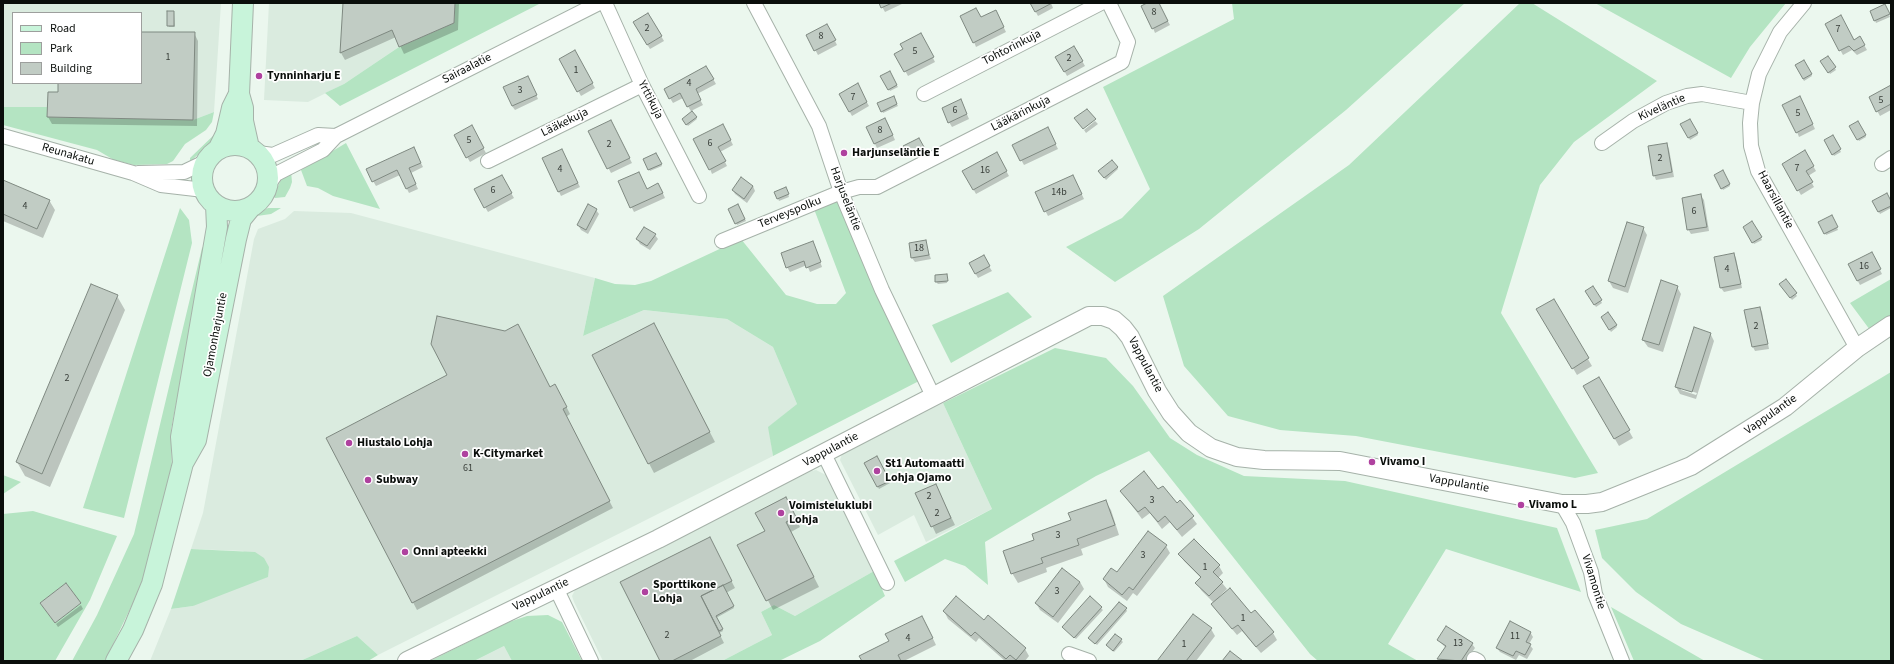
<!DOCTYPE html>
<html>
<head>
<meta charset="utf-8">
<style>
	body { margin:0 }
	#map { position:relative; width:1894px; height:664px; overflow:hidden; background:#ebf7ee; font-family:"Source Sans 3",sans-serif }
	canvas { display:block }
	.frame { position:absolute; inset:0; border:4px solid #0a0e0b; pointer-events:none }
	.legend { position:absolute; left:12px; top:12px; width:130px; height:72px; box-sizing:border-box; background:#fff; border:1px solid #9d9f9d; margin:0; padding:5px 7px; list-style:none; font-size:12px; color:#0a0e0b }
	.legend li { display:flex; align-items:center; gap:8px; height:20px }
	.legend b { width:20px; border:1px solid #9d9f9d }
</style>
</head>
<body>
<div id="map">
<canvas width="1894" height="664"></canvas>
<div class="frame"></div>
<ul class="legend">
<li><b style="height:5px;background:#c8f4da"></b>Road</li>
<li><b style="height:11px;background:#b4e4c2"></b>Park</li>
<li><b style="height:11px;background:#c1ccc4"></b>Building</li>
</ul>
</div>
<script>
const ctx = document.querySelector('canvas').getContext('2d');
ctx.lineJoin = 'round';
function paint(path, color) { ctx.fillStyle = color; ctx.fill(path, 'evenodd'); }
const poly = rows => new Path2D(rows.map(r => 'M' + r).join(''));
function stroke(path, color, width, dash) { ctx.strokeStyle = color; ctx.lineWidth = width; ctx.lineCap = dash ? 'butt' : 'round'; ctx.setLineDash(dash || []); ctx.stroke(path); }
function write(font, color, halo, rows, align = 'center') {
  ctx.font = font + ' "Source Sans 3",sans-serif'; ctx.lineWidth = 3.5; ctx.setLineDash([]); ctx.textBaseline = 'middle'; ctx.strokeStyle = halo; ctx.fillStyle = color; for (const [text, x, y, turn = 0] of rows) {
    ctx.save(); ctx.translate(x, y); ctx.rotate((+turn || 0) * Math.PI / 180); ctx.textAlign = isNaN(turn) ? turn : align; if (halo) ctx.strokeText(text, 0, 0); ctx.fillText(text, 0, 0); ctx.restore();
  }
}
paint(poly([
	[3,3,221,3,214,112,193,120,47,117,47,107,3,107],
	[13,13,141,13,141,83,13,83],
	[269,3,455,3,454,23,399,47,344,84,308,102,264,100],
	[294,211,351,213,595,278,583,336,644,310,727,319,773,347,797,404,769,427,773,456,378,655,357,636,300,661,150,661,171,609,193,606,244,551,191,549,203,513,254,239,258,229,285,219],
	[943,403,992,509,926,542,914,515,878,535,840,460,842,454],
	[816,470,826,475,874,571,795,616,774,605,761,612,772,635,722,661,603,661,574,602,572,596,577,586,811,471],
	[504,646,512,661,474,661]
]), '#daebdf');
paint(poly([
	[455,3,541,3,340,106,325,93,344,84,399,47,454,23],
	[1232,3,1465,3,1346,110,1199,229,1115,282,1066,247,1122,218,1150,189,1103,87,1234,19],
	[1520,3,1532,3,1657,81,1574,142,1540,185,1501,313,1598,473,1575,478,1356,436,1280,430,1228,416,1184,366,1163,296,1349,165],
	[1595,3,1786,3,1750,47,1731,78],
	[3,107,47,107,48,117,193,120,214,112,212,122,206,130,185,144,173,161,167,164,134,165,114,160,97,150,3,125],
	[218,131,219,135,190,162,190,158],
	[346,143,380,209,333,196,318,188,307,186,301,170],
	[291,171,292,182,290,188,285,197,275,198,273,196,280,182,283,177],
	[840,201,919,381,773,456,768,427,797,404,773,347,727,319,644,310,583,336,595,278,615,284,635,285,651,281,741,239,786,295,817,304,836,304,846,293,814,209],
	[180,208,189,220,192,243,124,518,83,508],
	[268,208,281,208,271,214,257,216,251,221,252,217],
	[207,243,171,430,172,470,143,582,105,661,72,661,97,615,134,534,202,248],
	[1891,279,1891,317,1870,330,1850,303],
	[1008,292,1032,317,951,363,932,325],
	[1055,348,1106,358,1133,386,1170,438,1197,455,1244,476,1345,481,1557,528,1581,592,1446,549,1388,644,1418,661,1318,661,1310,654,1149,451,1096,476,985,542,988,585,965,566,945,559,905,582,894,561,992,509,943,403],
	[1891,372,1891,661,1766,661,1681,624,1636,592,1602,558,1595,530,1647,519],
	[3,475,21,482,3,494],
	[33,511,117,536,90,600,55,661,3,661,3,514],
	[66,583,81,603,55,623,40,603],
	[191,549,255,552,264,558,269,567,268,577,193,606,171,609],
	[874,571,885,596,820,641,779,661,722,661,772,635,761,612,774,605,795,616],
	[1611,607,1705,661,1634,661],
	[548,615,562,622,582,661,512,661,504,646,474,661,430,661,506,623,527,616],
	[357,636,378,655,368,661,300,661]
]), '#b4e4c2');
paint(poly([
	[344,3,459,3,458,30,404,54,396,37,345,60,341,53],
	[880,3,904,3,885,12],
	[1031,3,1051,3,1053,8,1038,16],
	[1150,3,1158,3,1170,25,1155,33,1153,28],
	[1886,7,1890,17,1876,23,1871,11],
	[174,12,175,27,169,27,168,25],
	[648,14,664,41,650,49,634,23],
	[998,16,1006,32,976,47,974,42,981,18],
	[1826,24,1854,41,1860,38,1867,50,1857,55,1852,50,1843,55],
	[827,25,837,45,818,55,807,35],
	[141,33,194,33,198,41,197,126,52,124,48,117,49,93,59,93,59,83,141,83],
	[921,34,935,62,908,76,896,54,905,50],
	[1074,47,1085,66,1067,76,1057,57],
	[575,52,595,88,581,96,561,59],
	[1828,57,1836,70,1830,74,1822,61],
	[1803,61,1812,76,1804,81,1796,66],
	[706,67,716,84,697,94,703,105,691,111,697,119,688,126,684,121,692,113,683,98,673,103,665,90],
	[889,72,898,87,890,91,882,76],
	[530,82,538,99,515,110,512,106],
	[857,85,869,106,852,116,840,94],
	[1891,86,1891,110,1880,116,1870,98],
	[893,97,898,106,883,113,879,104],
	[1802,102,1815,129,1799,137,1797,132],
	[963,105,969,119,952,127,949,122],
	[1095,121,1098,124,1086,133,1084,130],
	[1689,121,1698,135,1690,140,1682,125],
	[1858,122,1866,137,1859,141,1850,126],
	[888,124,895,140,877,148,875,144],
	[723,125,733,145,720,152,727,166,712,174,710,169],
	[613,126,632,163,611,173,590,132],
	[471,127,486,153,470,162,455,136],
	[1050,133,1058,149,1024,165,1013,145],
	[1833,137,1841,152,1834,156,1825,141],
	[919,139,924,149,910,156,905,147],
	[1667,144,1669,149,1674,177,1656,180,1654,175],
	[1805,152,1816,171,1808,176,1814,187,1801,195,1783,164],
	[416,153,423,167,411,173,418,189,409,193,400,175,376,186,373,181],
	[564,154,580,187,561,196,543,159],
	[656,154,662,166,650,171,644,160],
	[997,154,1009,176,976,194,964,172],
	[1117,167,1118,169,1106,180,1101,173],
	[1723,172,1730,186,1723,190,1715,175],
	[501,176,514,198,488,212,485,207],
	[1075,180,1084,199,1048,216,1036,193],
	[3,181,49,200,55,210,43,238,3,221],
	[619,182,647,190,661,189,665,198,634,212],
	[753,186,755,191,747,203,735,194,733,190],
	[787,190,789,197,779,201,775,192],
	[1701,196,1704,200,1709,231,1691,234,1688,229],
	[1873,201,1891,203,1891,208,1880,214],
	[738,205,746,221,737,225,729,209],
	[596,210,599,214,588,234,581,230,578,225],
	[1832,217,1838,230,1826,235,1820,222],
	[1752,223,1762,240,1754,244,1744,227],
	[1643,228,1647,235,1628,293,1613,288,1609,281],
	[655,235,658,239,650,250,640,244,637,239],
	[925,241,931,259,915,262,912,258],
	[815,247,822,267,810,272,807,265,790,272,787,267],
	[1734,254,1736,258,1742,288,1724,292,1721,288],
	[983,257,992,271,978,278,970,264],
	[1874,258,1882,274,1860,285,1849,265],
	[946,276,947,283,938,284,936,282],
	[1786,280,1797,296,1792,300,1782,286],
	[1593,287,1602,303,1596,307,1586,291],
	[1677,287,1681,294,1663,352,1648,347,1643,340],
	[117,296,125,310,50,487,25,476,17,462],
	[1553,300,1592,366,1577,375,1538,309],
	[1760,308,1762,312,1769,349,1755,351,1753,347,1746,310],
	[1608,313,1617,327,1611,332,1602,317],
	[1710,333,1714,341,1696,399,1680,394,1676,387],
	[1681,388,1697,393,1696,395,1681,390],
	[659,334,715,442,654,473,593,356],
	[1599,378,1633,438,1619,446,1584,386],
	[550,388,559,392,570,414,566,417,613,508,417,610,327,438],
	[876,457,890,483,879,489,865,463],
	[1121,491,1158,491,1176,504,1180,501,1197,524,1182,537,1170,522,1162,529,1150,513,1142,519],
	[939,492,955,525,936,534,917,493],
	[1105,501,1111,510,1119,535,1081,549,1083,555,1046,568,1047,572,1018,583,1012,573,1036,541],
	[791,508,800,527,791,532,819,587,773,610,739,545,766,531],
	[713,545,735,588,726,593,734,608,716,618,723,631,719,633,724,643,690,661,661,661],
	[1166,546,1170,553,1137,596,1133,593,1127,601,1108,587,1104,579],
	[1179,554,1219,566,1223,573,1218,578,1227,589,1220,596,1251,615,1273,633,1277,640,1261,653,1242,631,1237,635,1217,611,1213,604,1214,603,1201,590,1197,583,1201,578,1184,561],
	[1080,582,1084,589,1058,623,1040,610,1036,603],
	[1090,598,1103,610,1076,639,1065,629],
	[81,605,83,609,58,627,56,624],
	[1126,609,1127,611,1097,645,1091,640],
	[944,611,984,621,1025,649,1029,656,1025,661,1005,661,979,638,976,642,948,619],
	[1194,615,1211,629,1215,636,1196,661,1158,661],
	[926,624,936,645,904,661,863,661,890,642],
	[1530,632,1533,637,1529,644,1533,649,1527,659,1519,655,1516,660,1500,652,1497,648],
	[1116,635,1123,642,1114,652,1107,645],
	[1438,640,1472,644,1475,648,1466,661,1439,661,1438,660,1446,648]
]), '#0003');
const building = poly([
	[343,3,455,3,454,23,399,47,392,30,340,53,343,3],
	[879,3,892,3,881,8,879,3],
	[1030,3,1052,3,1035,12,1030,3],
	[1147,3,1159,3,1168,21,1152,29,1141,6,1147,3],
	[1885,4,1890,14,1874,21,1870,11,1885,4],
	[976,8,981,17,996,10,1004,27,973,43,960,16,976,8],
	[167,11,174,11,174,26,167,26,167,11],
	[648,13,662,36,647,45,633,22,648,13],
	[1841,15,1854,40,1860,36,1865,45,1854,51,1849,46,1839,51,1825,24,1841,15],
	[827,24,836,40,814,51,806,35,827,24],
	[141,32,195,32,193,120,47,117,48,92,58,92,58,83,141,83,141,32],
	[921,33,934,57,904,72,894,54,903,49,900,44,921,33],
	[1074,46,1083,61,1064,72,1055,57,1074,46],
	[575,50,593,83,577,92,559,59,575,50],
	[1828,56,1836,67,1828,73,1820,61,1828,56],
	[1804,60,1812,74,1803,79,1795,65,1804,60],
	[706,66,714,79,696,89,701,100,687,107,680,93,669,99,664,89,706,66],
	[890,71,897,85,888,90,880,76,890,71],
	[528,76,537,95,512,106,503,87,528,76],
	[858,83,867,102,849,112,839,94,858,83],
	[1891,85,1891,104,1876,112,1869,97,1891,85],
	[894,96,897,104,881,112,877,103,894,96],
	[1800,96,1813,124,1796,133,1782,105,1800,96],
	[961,99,967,114,948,123,942,108,961,99],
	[1087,109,1096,119,1083,129,1074,118,1087,109],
	[692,111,697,117,686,125,682,119,692,111],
	[885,118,893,135,874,144,866,127,885,118],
	[1690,119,1698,133,1688,138,1680,124,1690,119],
	[611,120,630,158,607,169,588,131,611,120],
	[1858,121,1866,135,1857,140,1849,126,1858,121],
	[723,124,731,140,718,147,726,161,709,170,693,139,723,124],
	[472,125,484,148,466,158,454,135,472,125],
	[1048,127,1056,144,1020,161,1012,145,1048,127],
	[1833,135,1841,149,1832,155,1824,140,1833,135],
	[919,138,924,147,908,155,903,146,919,138],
	[1667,143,1672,172,1653,176,1648,146,1667,143],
	[414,147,421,163,409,168,416,184,406,189,397,170,372,182,366,169,414,147],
	[562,149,578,183,558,192,542,158,562,149],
	[1805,150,1814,166,1806,171,1813,182,1797,191,1782,164,1805,150],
	[997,152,1007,171,973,190,962,171,997,152],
	[656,153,662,164,648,170,643,159,656,153],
	[1112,160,1118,167,1104,178,1098,171,1112,160],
	[1723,170,1730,184,1721,189,1714,175,1723,170],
	[639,172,647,189,658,183,663,193,630,208,618,181,639,172],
	[502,175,512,193,484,208,474,189,502,175],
	[1073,175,1082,194,1044,212,1035,192,1073,175],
	[741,177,753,186,744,199,732,190,741,177],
	[3,180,50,200,37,229,3,214,3,180],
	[786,187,789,194,777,199,774,192,786,187],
	[1887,193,1891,201,1891,206,1878,212,1872,201,1887,193],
	[1701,194,1707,227,1687,230,1682,198,1701,194],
	[588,204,597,209,586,230,577,225,588,204],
	[738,204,745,219,735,224,728,209,738,204],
	[1832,215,1838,227,1824,234,1818,222,1832,215],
	[1752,221,1762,237,1752,243,1743,227,1752,221],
	[1627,222,1644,227,1625,287,1608,281,1627,222],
	[644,227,656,234,647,246,636,239,644,227],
	[926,240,929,255,911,258,909,243,926,240],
	[813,241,821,262,806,268,804,261,786,268,781,253,813,241],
	[1872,252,1881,269,1857,281,1848,264,1872,252],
	[1734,253,1741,284,1720,288,1714,257,1734,253],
	[984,255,990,266,975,274,969,263,984,255],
	[947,274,948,281,935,282,935,275,947,274],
	[1786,279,1797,293,1790,298,1779,284,1786,279],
	[1661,280,1678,286,1659,345,1642,340,1661,280],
	[91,284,118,295,42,474,16,462,91,284],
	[1593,286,1602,300,1594,305,1585,291,1593,286],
	[1554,299,1589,358,1572,369,1536,309,1554,299],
	[1760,307,1768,344,1752,347,1744,310,1760,307],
	[1608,312,1617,325,1609,330,1601,317,1608,312],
	[437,316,505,331,518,324,550,387,555,384,567,407,563,409,610,501,412,603,326,438,447,375,431,344,437,316],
	[654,323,710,432,648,464,592,355,654,323],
	[1694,327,1711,333,1692,392,1675,387,1694,327],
	[1599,377,1630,430,1614,439,1583,386,1599,377],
	[877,456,890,481,877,487,864,463,877,456],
	[1144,471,1158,489,1163,486,1177,503,1180,500,1194,516,1177,530,1165,516,1158,522,1145,507,1138,512,1120,491,1144,471],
	[936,484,951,518,931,527,915,493,936,484],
	[786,497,796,517,786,522,814,577,766,601,737,545,765,531,755,513,786,497],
	[1106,500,1115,525,1077,539,1079,545,1041,558,1043,563,1011,574,1003,551,1034,540,1032,534,1071,520,1068,513,1106,500],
	[1148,531,1167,545,1133,590,1129,587,1122,595,1103,579,1111,568,1117,572,1148,531],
	[710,537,732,581,701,596,721,636,672,661,660,661,620,582,710,537],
	[1194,539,1220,565,1213,572,1223,582,1209,596,1195,583,1201,577,1178,554,1194,539],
	[1062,568,1080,582,1053,617,1035,603,1062,568],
	[66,583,81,603,55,623,40,603,66,583],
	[723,585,734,606,716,616,723,629,719,631,701,596,723,585],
	[1230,588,1251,613,1255,610,1274,632,1256,647,1238,625,1232,629,1211,604,1230,588],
	[956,596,984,620,988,615,1026,648,1016,660,1010,655,1006,659,975,632,971,636,943,611,956,596],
	[1090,596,1102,607,1074,638,1062,627,1090,596],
	[1119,602,1127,608,1095,644,1088,638,1119,602],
	[1193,614,1212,628,1186,661,1157,661,1193,614],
	[922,616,933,638,898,655,901,661,862,661,859,656,889,641,885,634,922,616],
	[1510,621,1531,632,1526,642,1531,644,1525,655,1516,651,1513,656,1496,648,1510,621],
	[1446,626,1473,643,1461,661,1437,659,1446,646,1437,640,1446,626],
	[1115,634,1122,639,1113,651,1106,645,1115,634],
	[1230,651,1243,661,1222,661,1230,651]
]);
paint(building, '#c1ccc4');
stroke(building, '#7f8981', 1);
const minor = poly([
	[605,3,642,85,699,196],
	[754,3,819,126,841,192,882,290,933,396],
	[1804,3,1780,32,1759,74,1752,103,1750,123,1751,146,1758,171,1857,348],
	[924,94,1101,3],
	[3,136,133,173,161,185,204,190],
	[1602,143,1633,121,1666,103,1687,96,1702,94,1752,103],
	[258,153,273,155,318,135,336,136],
	[488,161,642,85],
	[1882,164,1891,158],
	[138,173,184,172,205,162],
	[268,185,276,174,323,150,336,136,599,3],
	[722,241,841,192,859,187,877,187,1122,62,1128,42,1109,3],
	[824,454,887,583],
	[1562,504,1573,523,1591,572,1595,594,1622,661],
	[556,588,591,661],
	[1069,654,1089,661],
	[1474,659,1478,661]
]);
const tertiary = poly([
	[407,661,658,539,1089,316,1103,316,1114,320,1123,328,1130,337,1157,391,1171,413,1189,433,1211,448,1237,457,1264,460,1340,461,1562,504,1587,504,1602,502,1691,466,1785,407,1857,348,1891,325]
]);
const secondary = poly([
	[243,3,239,94,243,108,243,121,249,148],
	'202 178a33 33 0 1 1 66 0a33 33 0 1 1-66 0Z',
	[219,148,226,134,232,108,238,96],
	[183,463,181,437,217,227,216,205],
	[116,661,133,630,152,584,183,463,196,440,236,239,241,219,250,208]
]);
stroke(minor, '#a6b2a9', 16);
stroke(tertiary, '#a6b2a9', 20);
stroke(secondary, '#a6b2a9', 22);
stroke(minor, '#fff', 14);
stroke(tertiary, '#fff', 18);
stroke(secondary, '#c8f4da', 20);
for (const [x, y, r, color] of [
	[259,76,4,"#af419f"],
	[844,153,4,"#af419f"],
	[349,443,4,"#af419f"],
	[465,454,4,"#af419f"],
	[1372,462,4,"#af419f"],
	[877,471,4,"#af419f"],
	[368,480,4,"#af419f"],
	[1521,505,4,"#af419f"],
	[781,513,4,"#af419f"],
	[405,552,4,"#af419f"],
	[645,592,4,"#af419f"]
]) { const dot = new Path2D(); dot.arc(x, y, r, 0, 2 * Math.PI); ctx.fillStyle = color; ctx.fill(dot); stroke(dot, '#fff', 1.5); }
write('10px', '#383e39', null, [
	["8",1154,13],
	["2",647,29],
	["7",1838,30],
	["8",821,37],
	["5",915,52],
	["1",168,58],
	["2",1069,59],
	["1",576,71],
	["4",689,84],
	["3",520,91],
	["7",853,98],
	["5",1881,101],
	["6",955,111],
	["5",1798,114],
	["8",880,131],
	["5",469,141],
	["6",710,144],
	["2",609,145],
	["2",1660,159],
	["7",1797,169],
	["4",560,170],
	["16",985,171],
	["6",493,191],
	["14b",1059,193],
	["4",25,207],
	["6",1694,212],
	["18",919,249],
	["16",1864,267],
	["4",1727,270],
	["2",1756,327],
	["2",67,379],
	["61",468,469],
	["2",929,497],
	["3",1152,501],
	["2",937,514],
	["3",1058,536],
	["3",1143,556],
	["1",1205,568],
	["3",1057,592],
	["1",1243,619],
	["2",667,636],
	["11",1515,637],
	["4",908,639],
	["13",1458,644],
	["1",1184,645]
]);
write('12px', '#0a0e0b', '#fff', [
	["Tohtorinkuja",1012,48,-27],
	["Sairaalatie",467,69,-27],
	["Yrttikuja",650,100,63],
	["Kiveläntie",1662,108,-24],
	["Lääkärinkuja",1021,114,-27],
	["Lääkekuja",565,123,-26],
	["Reunakatu",68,155,16],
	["Harjuseläntie",845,199,69],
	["Haarsillantie",1775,200,62],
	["Terveyspolku",790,213,-22],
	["Ojamonharjuntie",216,335,-79],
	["Vappulantie",1145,365,62],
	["Vappulantie",1771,415,-35],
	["Vappulantie",831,450,-28],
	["Vappulantie",1459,484,10],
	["Vivamontie",1593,582,73],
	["Vappulantie",541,595,-26]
]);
write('bold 12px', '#0a0e0b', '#fff', [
	["Tynninharju E",267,76],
	["Harjunseläntie E",852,153],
	["Hiustalo Lohja",357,443],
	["K-Citymarket",473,454],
	["Vivamo I",1380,462],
	["St1 Automaatti",885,464],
	["Lohja Ojamo",885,478],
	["Subway",376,480],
	["Vivamo L",1529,505],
	["Voimisteluklubi",789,506],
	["Lohja",789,520],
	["Onni apteekki",413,552],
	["Sporttikone",653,585],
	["Lohja",653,599]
], 'left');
</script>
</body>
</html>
